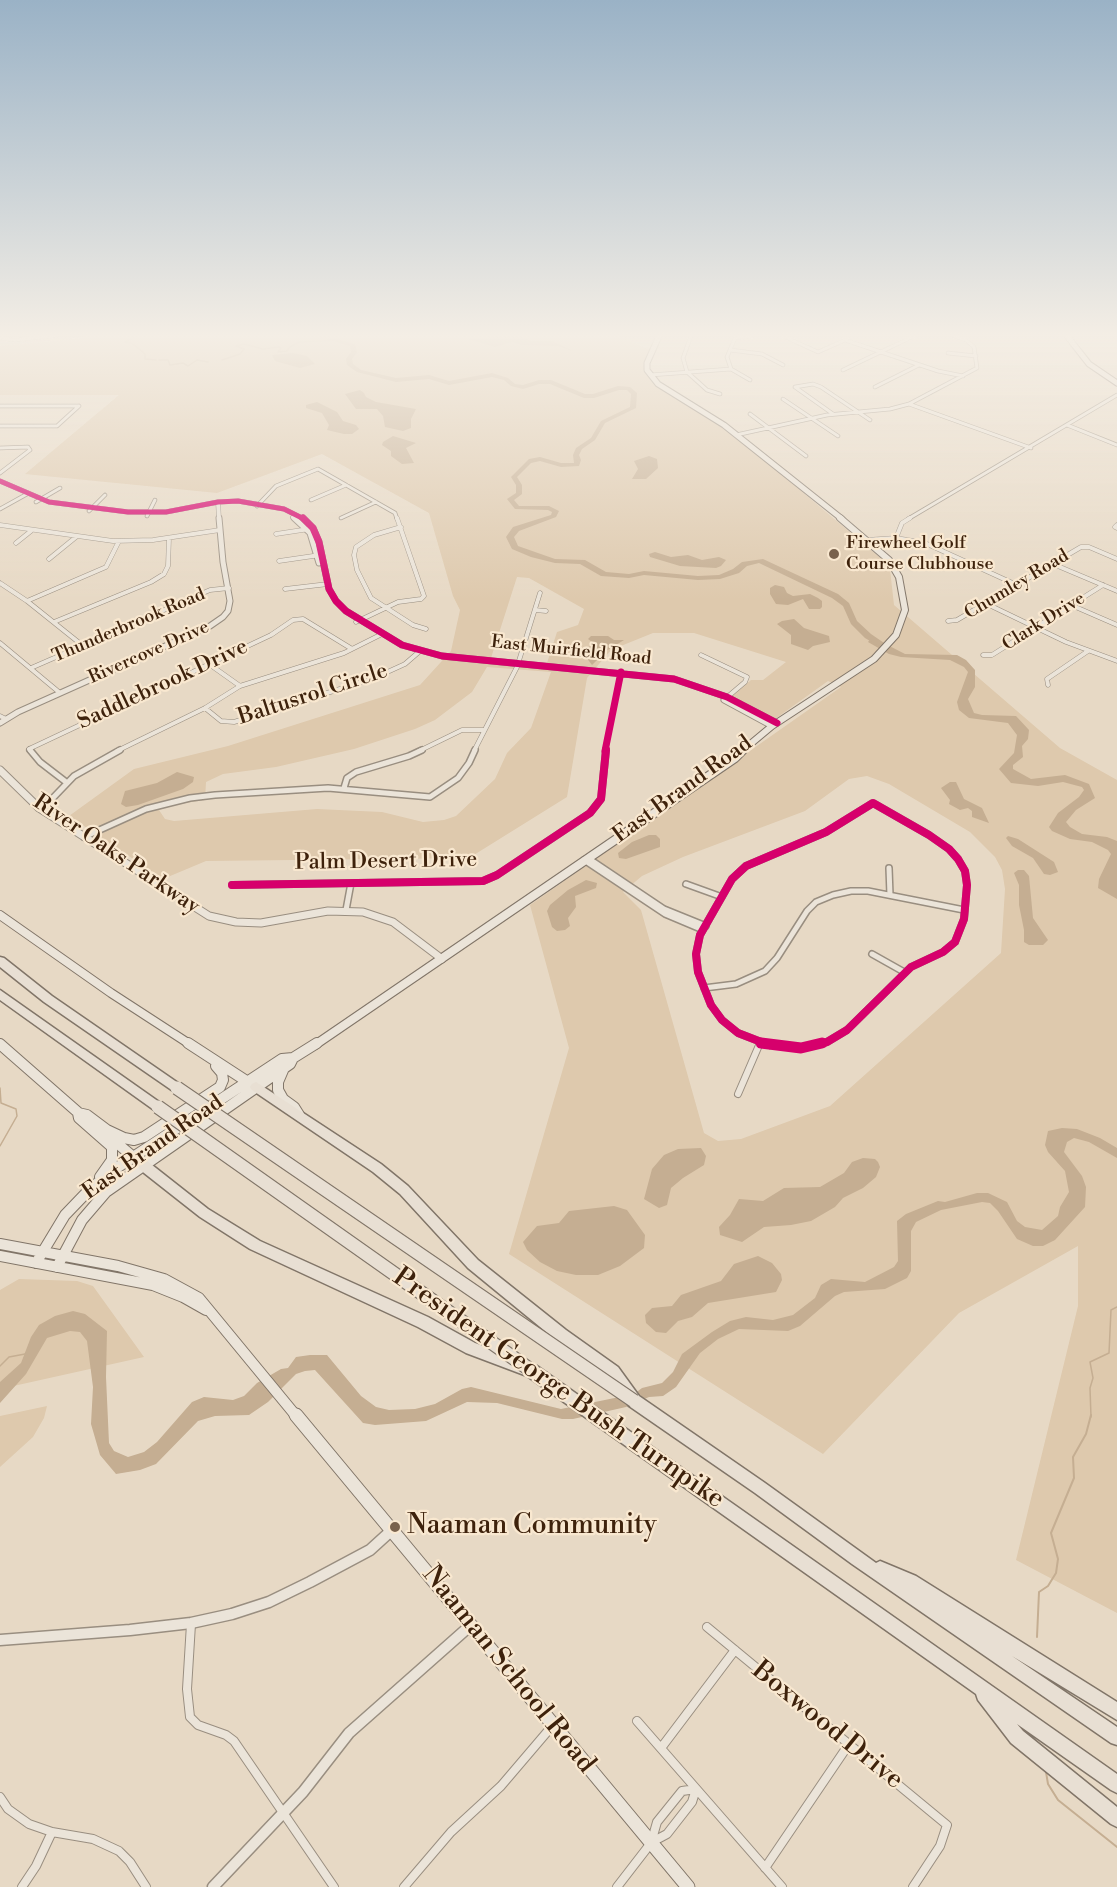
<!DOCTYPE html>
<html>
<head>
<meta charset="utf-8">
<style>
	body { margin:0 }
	canvas { display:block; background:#e7d9c5 }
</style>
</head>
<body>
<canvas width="1117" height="1887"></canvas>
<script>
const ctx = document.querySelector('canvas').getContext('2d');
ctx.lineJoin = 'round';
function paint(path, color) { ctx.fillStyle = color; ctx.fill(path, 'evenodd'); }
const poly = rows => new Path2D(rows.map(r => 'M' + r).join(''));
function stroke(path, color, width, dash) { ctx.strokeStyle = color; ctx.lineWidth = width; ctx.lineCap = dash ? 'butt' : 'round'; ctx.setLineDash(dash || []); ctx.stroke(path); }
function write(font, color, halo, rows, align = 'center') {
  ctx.font = font + ' "Libre Bodoni",serif'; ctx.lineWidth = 4.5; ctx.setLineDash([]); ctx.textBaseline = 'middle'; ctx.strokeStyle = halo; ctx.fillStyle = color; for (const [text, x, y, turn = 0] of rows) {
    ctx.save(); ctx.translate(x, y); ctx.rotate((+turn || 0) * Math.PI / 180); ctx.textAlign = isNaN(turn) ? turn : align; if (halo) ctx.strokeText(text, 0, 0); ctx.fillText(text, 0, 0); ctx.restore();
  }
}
paint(poly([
	[83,336,619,336,650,350,643,370,658,386,706,414,761,457,884,561,890,569,894,605,1060,748,1117,780,1117,1613,1016,1560,1078,1306,1078,1246,959,1313,823,1454,509,1254,569,1048,530,905,841,687,828,681,775,719,732,696,751,680,763,680,786,662,694,633,653,633,611,650,587,678,567,797,469,858,206,861,163,879,69,816,134,769,228,746,420,685,451,651,460,610,453,596,429,513,322,454,217,493,25,474,119,395,0,395,0,346,81,338],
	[517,577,529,578,584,609,578,625,557,632,547,663,491,658],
	[487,667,551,672,531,728,507,753,495,779,456,816,444,820,423,822,382,812,317,809,174,821,165,819,159,810,172,805,205,800,206,782,223,774,276,767,354,749,415,729,435,720,472,692],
	[867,776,889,784,970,832,995,857,1002,870,1005,889,1001,953,830,1106,741,1139,718,1141,704,1133,641,910,623,892,642,876,683,857,805,811,849,779],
	[19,1279,77,1281,93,1286,144,1357,0,1389,0,1290],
	[47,1406,44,1418,33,1437,0,1467,0,1416]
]), '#dec9ad');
paint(poly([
	[504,336,523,337,531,341,552,341,573,351,558,346,522,345,512,342,495,347,468,339],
	[293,353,307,356,315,364,300,368,275,361,272,355],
	[360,390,364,393,366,397,376,402,416,409,411,419,411,428,403,431,385,427,383,416,377,409,356,409,345,394],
	[317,402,337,412,343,421,356,425,359,429,352,434,344,434,327,430,329,425,322,413,306,408,306,405],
	[393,436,416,443,406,448,414,463,402,464,391,456,391,451,382,445,383,442],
	[649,456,657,459,658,468,646,479,632,479,638,469,634,461],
	[655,552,671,557,688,555,702,560,719,557,726,560,721,566,716,568,680,566,650,557,649,554],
	[775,585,784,587,787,593,793,596,810,594,818,598,822,601,822,607,820,609,809,609,803,599,788,605,776,604,770,594,770,588],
	[794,619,804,628,829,636,830,642,813,646,808,650,791,644,791,635,777,624,782,621],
	[591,636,608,636,614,640,624,640,606,651,592,665,586,657,588,652,587,648,595,644,588,639],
	[872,637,905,654,957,655,966,660,975,670,975,687,968,699,974,713,982,715,1016,716,1029,730,1028,739,1022,746,1023,757,1013,765,1013,769,1031,779,1065,775,1089,784,1095,798,1076,810,1066,822,1070,827,1082,834,1107,837,1117,841,1117,899,1098,888,1099,879,1111,854,1108,850,1092,842,1070,839,1052,831,1049,827,1058,813,1079,797,1084,790,1082,787,1063,782,1038,786,1011,783,999,769,1014,753,1017,735,1008,723,969,718,959,710,957,702,968,672,964,667,950,660,901,657,889,654,868,642],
	[177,772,194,777,193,782,183,789,138,805,126,807,121,804,125,791,157,783],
	[950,782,956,782,964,799,982,808,989,823,972,817,972,811,968,808,960,810,949,804,950,800,941,788],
	[649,835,656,835,660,839,660,847,626,859,619,858,618,853,632,842],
	[1008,836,1018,839,1054,862,1058,872,1050,875,1044,874,1033,858,1012,846,1006,838],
	[1018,870,1024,870,1029,876,1033,918,1048,940,1043,945,1029,945,1024,942,1024,930,1019,905,1019,885,1014,873],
	[586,880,597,883,596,888,575,896,576,907,568,918,570,926,565,930,557,931,552,927,547,911,550,905,568,890],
	[1062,1128,1077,1129,1100,1138,1117,1148,1117,1158,1089,1142,1074,1138,1067,1142,1064,1152,1082,1176,1086,1187,1085,1207,1055,1240,1043,1246,1033,1246,1017,1239,998,1211,990,1203,982,1202,941,1210,916,1222,911,1231,911,1271,907,1278,885,1289,844,1292,835,1296,800,1326,788,1331,739,1329,718,1339,700,1353,676,1387,663,1396,649,1397,626,1407,573,1419,562,1419,497,1403,467,1402,426,1421,375,1425,363,1423,315,1370,305,1371,296,1374,268,1402,249,1415,215,1416,198,1421,156,1464,140,1470,116,1474,100,1455,91,1424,93,1387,87,1341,80,1332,70,1331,47,1338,26,1374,0,1403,0,1382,21,1363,31,1337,39,1325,55,1316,73,1311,85,1314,107,1331,106,1377,109,1443,114,1451,128,1457,144,1452,157,1442,192,1402,204,1397,233,1400,244,1396,257,1383,281,1369,288,1368,296,1357,310,1355,327,1355,361,1396,376,1407,389,1410,415,1409,435,1404,462,1389,471,1387,561,1409,634,1394,642,1388,662,1383,673,1372,682,1354,712,1332,730,1321,746,1317,773,1320,793,1315,815,1298,821,1285,831,1279,865,1282,894,1267,898,1261,897,1221,906,1214,938,1201,945,1202,977,1193,988,1193,1007,1202,1017,1221,1025,1227,1042,1230,1058,1216,1060,1207,1069,1192,1065,1171,1048,1152,1045,1145,1048,1131],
	[701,1148,706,1156,704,1165,683,1178,671,1188,667,1205,659,1208,644,1199,652,1169,664,1155,678,1149],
	[863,1158,875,1159,878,1162,880,1167,876,1177,863,1188,843,1198,835,1207,811,1221,791,1225,764,1227,742,1242,720,1235,719,1227,730,1215,739,1199,763,1201,784,1188,820,1187,844,1173,852,1162],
	[614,1206,627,1210,645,1235,644,1248,620,1266,598,1275,576,1275,557,1271,540,1262,527,1250,523,1242,537,1226,559,1223,569,1211],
	[758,1256,772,1263,781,1274,782,1280,776,1292,708,1303,692,1317,678,1321,666,1333,656,1332,646,1323,645,1315,652,1308,672,1306,681,1295,721,1281,734,1264]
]), '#c5ae92');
stroke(poly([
	[131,343,125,342,135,336],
	[133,344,145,354,145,359,156,360],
	[290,347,299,342,338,340],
	[159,360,168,360,170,365,183,363,188,366,197,360,208,362],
	[222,360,240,354,244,349,236,346,244,344,263,349,279,347,281,348,278,352,287,351,289,348],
	[0,1088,1,1103,16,1109,17,1116,0,1146],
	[0,1366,9,1357,25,1354],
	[1091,1417,1090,1388,1093,1378,1090,1362,1109,1353,1111,1310,1117,1307]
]), '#c5ae92', 1.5);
stroke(poly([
	[1037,1637,1039,1592,1048,1586,1056,1573,1058,1559,1051,1533,1074,1478,1073,1457,1086,1434,1091,1415],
	[1046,1772,1048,1784,1058,1800,1117,1847]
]), '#c5ae92', 2);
paint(poly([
	[316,336,325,336,355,344,357,352,352,359,353,364,361,370,396,378,429,375,449,381,492,373,508,378,515,384,523,385,539,380,551,380,585,394,593,394,618,386,630,387,637,393,636,408,605,423,595,440,582,449,579,455,581,460,579,466,561,467,540,461,531,463,517,477,522,485,522,494,514,500,519,506,549,506,559,511,556,517,519,531,514,537,518,546,555,559,585,560,606,572,629,574,644,571,698,576,719,575,733,569,742,562,763,559,838,594,849,603,857,621,871,634,887,645,883,647,880,647,865,638,851,624,843,606,832,598,759,563,747,566,739,573,720,579,698,580,644,575,629,578,601,576,580,564,555,563,531,557,512,549,506,537,513,527,551,515,552,512,548,510,515,509,507,499,516,493,516,485,511,477,529,459,540,457,561,463,574,463,573,455,576,448,591,438,601,421,630,407,631,394,627,390,619,390,594,398,584,398,550,384,539,384,523,389,511,386,504,380,492,377,449,385,429,379,396,382,357,372,347,365,346,359,351,352,350,346,316,336]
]), '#c5ae92');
const minorFar4 = poly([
	[691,336,683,358,687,372,707,390,720,394],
	[783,336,818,352,845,340,938,371,963,376],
	[0,338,15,340,53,336],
	[730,350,762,354,783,365],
	[948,353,976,356],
	[843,370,914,336],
	[650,375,731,369],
	[750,380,731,369,727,357,735,338,752,336],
	[875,387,919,365],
	[783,399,838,436],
	[909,404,1031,448],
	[0,406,79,406],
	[750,414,806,456],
	[833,414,795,387,813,384,821,387,870,420],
	[1067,425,1117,445],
	[0,426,57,426,79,406],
	[736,435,827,415,890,409,909,404,977,368,974,347,966,340,954,336],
	[0,448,28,447,30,450],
	[0,473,30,450],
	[311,500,346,485],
	[36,502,60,488],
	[257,506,276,486,318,469,395,513,397,519],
	[0,509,27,494],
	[89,511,105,495],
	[147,516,155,500],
	[341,518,376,502],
	[908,519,1117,395]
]);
const minorFar3 = poly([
	[0,525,113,541,153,540,220,530],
	[1117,525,1115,527,1117,528],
	[401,527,374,535,356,547,354,555,357,570,371,598,413,625,426,629],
	[276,534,309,529],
	[896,538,902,523,910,518],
	[866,540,896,538,925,543,1017,585],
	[16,543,31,531],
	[49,559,76,537],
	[279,561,320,555],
	[1053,564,1117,591],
	[0,583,27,601,82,645],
	[285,589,328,584],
	[27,601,106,567,119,541],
	[987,604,1066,642,1117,661],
	[1071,605,1117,625],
	[535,610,546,611],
	[948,621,957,620,1081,547,1089,547,1117,559],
	[54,622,151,582,164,574,168,566,169,538],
	[356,622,398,602,421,599,424,596,397,518],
	[0,643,60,693],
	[701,655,747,677,745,682,725,699],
	[983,655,992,655,1103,585],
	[209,664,240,686],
	[31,668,210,590,229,588],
	[1048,685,1047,679,1088,651],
	[205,708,221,721,234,722,372,679,405,664,420,651],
	[0,716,6,719],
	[31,751,29,749,271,635,293,620,303,619,352,649],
	[117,751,205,708,240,686,344,653,382,634],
	[419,751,462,730,483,730],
	[474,751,517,667,540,593],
	[605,751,621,672]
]);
const minorFar2 = poly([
	[30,750,40,762,66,782],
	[344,788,347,778,356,772,409,756,422,750],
	[39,808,50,801,74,776,120,750],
	[84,837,146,809,190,798,215,795,328,788,430,797,458,778,469,763,475,750],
	[588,858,664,909,706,926],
	[584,860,665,914,703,930],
	[889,868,890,895],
	[686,884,722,897],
	[232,885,483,881,497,875,590,813,601,799,606,750],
	[346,910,351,883],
	[872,954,904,972],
	[704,988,736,984,765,971,777,958,807,911,816,902,833,895,851,891,868,891,964,910],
	[769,1045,738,1033,722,1020,711,1005,698,972,696,954,700,935,732,879,746,866,826,832,873,803,929,835,949,849,958,859,965,871,967,885,964,919,955,942,943,952,911,967,847,1030,827,1042,815,1045]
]);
const minorFar1 = poly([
	[761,1043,801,1048,822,1043],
	[738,1094,760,1043]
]);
const minor = poly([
	[191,1624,187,1689,190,1717,198,1725,226,1735,234,1741,334,1887],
	[707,1627,947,1825,940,1846,913,1887],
	[637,1721,782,1887],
	[661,1748,735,1650],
	[0,1797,8,1809,29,1824,52,1832,93,1839,119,1851,130,1862,146,1887],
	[765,1868,849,1744],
	[22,1887,36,1866,52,1832],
	[404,1887,451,1832,501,1786,553,1725],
	[617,1887,651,1843,657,1822,682,1791,696,1789,692,1802,667,1834,652,1842]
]);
const tertiaryFar3 = poly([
	[0,481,49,502,128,512,166,512,218,502,238,501,284,509,304,519],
	[218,502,219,519],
	[293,517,296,519]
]);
const tertiaryFar2 = poly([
	[294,518,310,533,319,563],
	[303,518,313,528,319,542,329,589,336,601,346,611,402,645,442,656,674,679,727,697,777,723],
	[724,700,772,726],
	[0,723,18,712,210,626,223,617,228,611,230,601,223,562,219,518]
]);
const tertiaryFar1 = poly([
	[0,770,39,808,209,916,236,922,261,923,328,911,363,912,393,922,442,959]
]);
const tertiary = poly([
	[0,1640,130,1630,191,1623,232,1614,269,1602,310,1582,370,1550,392,1530],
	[213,1887,303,1792,349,1733,471,1625]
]);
const secondaryFar4 = poly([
	[659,336,647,363,647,370,658,384,724,425,842,519],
	[1067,336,1089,364,1117,383]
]);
const secondaryFar3 = poly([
	[742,751,772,726,874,659,896,635,905,610,899,577,889,560,840,518]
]);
const secondaryFar2 = poly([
	[0,915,111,993,191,1045],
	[315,1045,735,758,743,750]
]);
const secondaryFar1 = poly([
	[188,1043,251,1084],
	[0,1044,81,1115],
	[284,1068,278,1082,278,1090,283,1099,294,1107,299,1115],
	[78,1113,87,1115,107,1130,124,1138,134,1140,144,1137,220,1087,223,1080,222,1073,216,1066],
	[78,1113,79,1118,112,1147,112,1160,100,1177],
	[106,1134,137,1160],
	[0,1244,118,1266,164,1279,199,1298,297,1417],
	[0,1256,153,1285,183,1297,206,1310],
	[36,1263,65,1215,89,1190,115,1169,282,1059,293,1058,317,1043],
	[57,1267,82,1220,106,1192,290,1064,293,1058]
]);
const secondary = poly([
	[296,1415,688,1887]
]);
const motorway = poly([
	[0,957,4,958,52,996,181,1085,183,1088,181,1091,177,1093,173,1091,44,1002,0,967,0,957],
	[0,990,162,1104,164,1107,162,1110,158,1112,154,1110,0,1000,0,990],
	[256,1082,381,1164,408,1186,478,1260,566,1330,618,1367,639,1396,765,1483,876,1563,880,1561,916,1576,1117,1702,1117,1720,1012,1656,1117,1727,1117,1745,1111,1743,852,1564,755,1493,629,1406,608,1377,556,1340,468,1268,400,1194,373,1172,252,1090,250,1087,252,1084,256,1082],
	[143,1160,147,1161,208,1209,260,1241,428,1317,475,1343,537,1366,1117,1774,1117,1793,1111,1790,1017,1724,1023,1731,1117,1807,1117,1827,1111,1824,1011,1743,978,1700,976,1694,527,1376,466,1353,418,1327,250,1249,200,1217,139,1169,137,1165,139,1161,143,1160]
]);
stroke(minorFar4, '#998e80', 4.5);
stroke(minorFar3, '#998e80', 5);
stroke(minorFar2, '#998e80', 8);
stroke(minorFar1, '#998e80', 8);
stroke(minor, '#998e80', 10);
stroke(tertiaryFar3, '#998e80', 5);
stroke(tertiaryFar2, '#998e80', 7);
stroke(tertiaryFar1, '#998e80', 9);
stroke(tertiary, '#998e80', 13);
stroke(secondaryFar4, '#817568', 7);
stroke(secondaryFar3, '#817568', 8);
stroke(secondaryFar2, '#817568', 10);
stroke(secondaryFar1, '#817568', 12);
stroke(secondary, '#817568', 15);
stroke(motorway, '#817568', 3);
stroke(minorFar4, '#ebe4d9', 3);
stroke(minorFar3, '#ebe4d9', 4);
stroke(minorFar2, '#ebe4d9', 5);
stroke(minorFar1, '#ebe4d9', 6);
stroke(minor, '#ebe4d9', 8);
stroke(tertiaryFar3, '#ebe4d9', 4);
stroke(tertiaryFar2, '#ebe4d9', 5);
stroke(tertiaryFar1, '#ebe4d9', 7);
stroke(tertiary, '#ebe4d9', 10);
stroke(secondaryFar4, '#ebe4d9', 5);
stroke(secondaryFar3, '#ebe4d9', 6);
stroke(secondaryFar2, '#ebe4d9', 8);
stroke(secondaryFar1, '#ebe4d9', 10);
stroke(secondary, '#ebe4d9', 13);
paint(motorway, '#e8dfd3');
const motorwayBridge = poly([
	[177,1088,634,1401],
	[158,1107,532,1371]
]);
stroke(motorwayBridge, '#817568', 15, []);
stroke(motorwayBridge, '#e8dfd3', 13);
stroke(poly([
	[0,481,49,502,128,512,166,512,218,502,238,501,284,509,304,519]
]), '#d6006c', 5);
stroke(poly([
	[303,518,313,528,319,542,329,589,336,601,346,611,402,645,442,656,674,679,727,697,777,723],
	[605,751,621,672]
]), '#d6006c', 7);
stroke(poly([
	[232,885,483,881,497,875,590,813,601,799,606,750],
	[769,1045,738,1033,722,1020,711,1005,698,972,696,954,700,935,732,879,746,866,826,832,873,803,929,835,949,849,958,859,965,871,967,885,964,919,955,942,943,952,911,967,847,1030,827,1042,815,1045]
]), '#d6006c', 8);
stroke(poly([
	[761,1043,801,1048,822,1043]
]), '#d6006c', 11);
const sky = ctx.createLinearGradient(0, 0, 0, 600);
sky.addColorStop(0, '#9ab2c6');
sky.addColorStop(0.56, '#f4eee5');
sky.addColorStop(1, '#f4eee500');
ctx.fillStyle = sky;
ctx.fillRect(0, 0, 1117, 600);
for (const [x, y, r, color] of [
	[834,554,6,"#79624d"],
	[395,1527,6,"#79624d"]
]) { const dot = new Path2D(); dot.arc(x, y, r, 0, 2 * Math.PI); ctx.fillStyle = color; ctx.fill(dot); stroke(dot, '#f9e8d0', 2); }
write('18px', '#3e220c', '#f9e8d0', [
	["Firewheel Golf",846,544],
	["Course Clubhouse",846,565]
], 'left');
write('18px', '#3e220c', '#f9e8d0', [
	["Chumley Road",1017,585,-31],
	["Clark Drive",1044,622,-32],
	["Thunderbrook Road",129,626,-23],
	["East Muirfield Road",571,651,6],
	["Rivercove Drive",149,653,-24]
]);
write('22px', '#3e220c', '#f9e8d0', [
	["Saddlebrook Drive",163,685,-25],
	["Baltusrol Circle",313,695,-18],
	["East Brand Road",683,790,-36],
	["River Oaks Parkway",116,855,34],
	["Palm Desert Drive",386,862,-1],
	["East Brand Road",153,1148,-35]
]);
write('27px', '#3e220c', '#f9e8d0', [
	["President George Bush Turnpike",558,1389,35],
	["Naaman School Road",508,1670,51],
	["Boxwood Drive",827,1726,39]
]);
write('27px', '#3e220c', '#f9e8d0', [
	["Naaman Community",407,1527]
], 'left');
</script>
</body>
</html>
